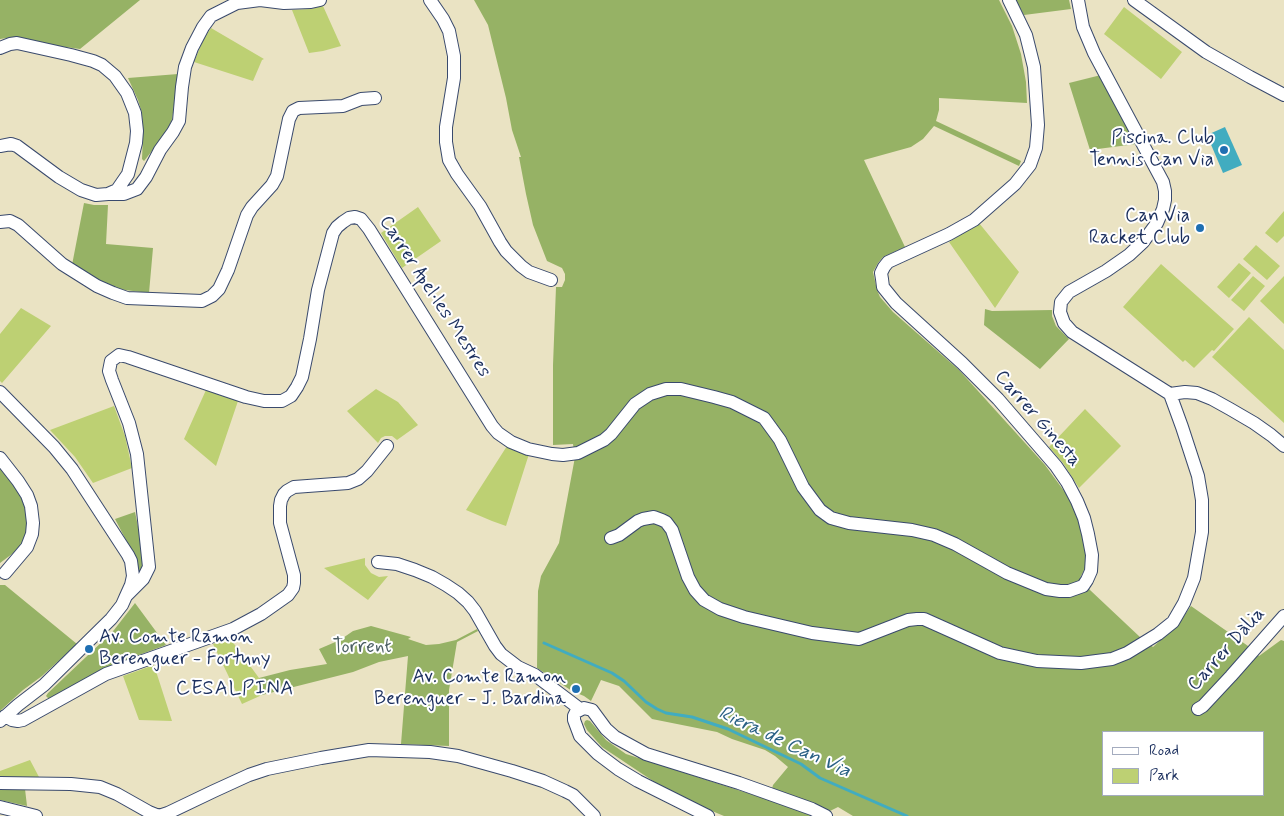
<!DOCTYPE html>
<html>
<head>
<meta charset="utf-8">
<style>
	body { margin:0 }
	#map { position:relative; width:1284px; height:816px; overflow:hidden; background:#eae3c3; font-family:Mynerve,sans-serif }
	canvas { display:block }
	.legend { position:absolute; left:1102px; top:731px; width:162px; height:65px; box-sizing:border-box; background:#fff; border:1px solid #a4acbf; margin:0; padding:6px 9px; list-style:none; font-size:15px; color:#1b2f5e }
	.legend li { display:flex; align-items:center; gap:10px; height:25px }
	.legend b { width:25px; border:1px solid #a4acbf }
</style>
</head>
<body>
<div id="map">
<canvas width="1284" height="816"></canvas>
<ul class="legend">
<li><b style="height:6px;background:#fff"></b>Road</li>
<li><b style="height:14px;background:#bdd073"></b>Park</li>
</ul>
</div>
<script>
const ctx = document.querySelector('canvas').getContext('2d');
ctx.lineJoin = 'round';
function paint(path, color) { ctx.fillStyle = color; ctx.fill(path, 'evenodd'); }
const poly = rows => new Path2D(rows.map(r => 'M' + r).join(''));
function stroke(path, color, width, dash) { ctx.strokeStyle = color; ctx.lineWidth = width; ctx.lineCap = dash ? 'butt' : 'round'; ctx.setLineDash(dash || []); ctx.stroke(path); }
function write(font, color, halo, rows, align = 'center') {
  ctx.font = font + ' Mynerve,sans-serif'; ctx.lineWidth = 4; ctx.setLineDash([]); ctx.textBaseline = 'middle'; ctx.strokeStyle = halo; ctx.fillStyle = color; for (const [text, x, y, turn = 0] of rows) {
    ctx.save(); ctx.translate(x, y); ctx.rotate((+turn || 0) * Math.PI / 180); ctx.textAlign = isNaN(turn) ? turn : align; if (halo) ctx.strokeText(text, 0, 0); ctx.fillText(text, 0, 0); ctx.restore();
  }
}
paint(poly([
	[323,6,341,46,323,51,309,53,292,10,311,9],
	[1124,7,1182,52,1161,79,1104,34],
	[211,28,264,59,262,60,253,81,194,62,204,38],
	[418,207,441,241,402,268,381,233],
	[1284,211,1284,236,1277,243,1265,233],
	[979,223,1019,272,995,308,949,242],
	[1256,245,1280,266,1267,280,1243,259],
	[1239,263,1251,273,1229,298,1217,287],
	[1161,264,1234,329,1214,351,1212,350,1194,368,1185,360,1183,362,1123,307],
	[1253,276,1265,286,1244,311,1231,300],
	[1284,276,1284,324,1260,301],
	[21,308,51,326,2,383,0,381,0,334],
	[1249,317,1284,350,1284,423,1212,357],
	[376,389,398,402,418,425,397,440,392,436,385,436,381,438,378,443,347,411],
	[206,390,238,401,216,466,184,439],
	[114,406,125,436,132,468,93,483,75,457,50,430],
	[1085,409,1121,446,1079,488,1063,463,1049,447],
	[507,446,529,454,506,526,492,521,466,510],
	[365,558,365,565,371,573,379,577,388,576,368,600,324,568],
	[229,637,259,678,262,695,242,704,213,644],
	[154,665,172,721,139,720,123,676],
	[30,760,39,777,0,777,0,771]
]), '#bdd073');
paint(poly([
	[0,0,140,0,80,49,58,46,24,38,13,37,0,39],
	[474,0,999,0,1012,26,1021,54,1026,82,1027,103,939,98,939,110,936,121,1021,161,1019,166,934,126,923,139,911,147,864,160,905,247,883,257,878,263,873,272,877,290,880,297,893,312,959,370,1045,465,1067,495,1074,508,1081,529,1086,552,1086,562,1085,568,1080,578,1090,590,1141,638,1153,647,1179,623,1191,606,1248,646,1259,656,1281,640,1284,641,1284,816,853,816,838,807,820,816,724,816,700,806,656,783,602,747,587,730,584,724,585,721,587,720,590,721,606,740,626,754,769,800,773,785,788,767,775,756,765,750,732,739,717,732,652,719,619,686,601,680,591,701,584,696,572,691,537,668,538,591,541,576,559,543,575,457,573,444,553,445,553,365,556,287,562,287,565,280,565,274,562,268,547,261,533,225,526,194,519,157,521,157,512,130,506,98,488,25],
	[1103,732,1263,732,1263,795,1103,795],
	[1016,0,1069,0,1071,9,1024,15],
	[178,74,172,120,163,137,144,161,142,159,143,137,142,113,138,100,128,78],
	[1101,75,1136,144,1090,150,1069,83],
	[84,203,94,205,108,205,106,244,153,248,149,293,125,290,110,286,72,265],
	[985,309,992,311,1052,310,1052,316,1056,326,1069,339,1040,369,984,325],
	[0,464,22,498,29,522,25,538,18,548,12,554,0,563],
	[135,512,144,556,143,568,139,573,136,559,115,519],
	[0,585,5,585,77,644,42,676,23,690,0,711],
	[135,603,166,645,117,663,50,699,48,698,46,696,48,693,105,639,114,630],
	[371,626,411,637,408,639,426,645,439,644,456,640,477,629,478,631,457,642,449,690,449,746,401,744,408,656,379,662,353,672,262,695,259,678,290,670,327,664,319,649,340,640,353,631],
	[25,789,27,806,0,800,0,790]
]), '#96b265');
paint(poly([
	[1225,127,1242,165,1223,173,1207,135]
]), '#41acc0');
stroke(poly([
	[544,643,612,673,624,681,646,702,657,709,666,713,692,717,728,729,801,764,820,778,907,816]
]), '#41acc0', 3);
const street = poly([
	[430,0,443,19,449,31,454,56,454,78,446,127,446,142,449,160,457,174,480,206,500,242,506,251,521,266,529,272,551,280],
	[1134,0,1206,52,1250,77,1284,95],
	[0,48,10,44,17,43,71,55,93,61,102,65,115,76,127,93,135,113,137,131,136,143,128,174,117,190,108,194,96,195,81,190,59,177,17,146,11,144,0,146],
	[108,194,124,194,137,189,146,177,160,150,173,132,179,121,182,87,185,67,192,48,203,27,211,16,237,3,260,0,284,3,311,2,320,0],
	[0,222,10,221,18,225,62,264,97,286,113,293,127,298,202,301,212,296,219,289,228,270,247,215,252,207,272,185,277,176,289,119,293,111,299,108,343,106,361,99,375,98],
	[0,392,54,447,72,469,128,555,131,561,133,576,131,585,126,596,122,605,111,619,44,685,18,705,0,721],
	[1170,394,1185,392,1197,393,1212,399,1230,409,1254,423,1271,435,1284,446],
	[0,458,18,481,27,495,31,506,33,523,32,534,27,547,5,573],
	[611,538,619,535,638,521,643,519,654,517,662,520,666,522,672,530,688,577,695,590,704,600,720,609,744,617,812,633,859,639,908,620,917,619,924,619,1000,653,1037,661,1081,663,1112,659,1127,653,1158,634,1173,622,1184,603,1194,578,1202,532,1202,500,1198,476,1182,427,1170,394,1072,332,1064,323,1060,312,1061,302,1069,292,1106,271,1129,255,1143,242,1157,223,1163,209,1165,200,1165,191,1163,182,1094,53,1083,27,1078,0],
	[378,562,397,564,415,570,432,577,446,585,458,593,468,602,475,611,495,646,501,654,518,667,535,675,580,709],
	[126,596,143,579,149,567,137,454,129,423,112,380,109,371,111,361,119,355,128,357,246,397,264,401,282,401,291,396,297,387,302,377,310,339,318,290,333,233,337,227,343,222,349,218,355,217,361,219,369,229,492,426,498,433,511,442,528,449,552,454,563,455,578,453,604,440,611,434,635,404,650,394,666,389,681,389,714,397,732,402,764,418,780,440,803,487,820,510,831,518,849,523,912,530,934,535,955,544,1007,573,1046,589,1060,591,1069,591,1083,586,1087,580,1091,571,1092,555,1088,534,1084,518,1077,501,1067,482,1056,466,998,399,962,363,896,303,883,287,882,279,881,273,884,267,888,262,949,234,974,220,1015,184,1030,165,1036,148,1038,125,1034,67,1026,35,1009,0],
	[1198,709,1203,706,1231,676,1284,616],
	[5,716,12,720,18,721,23,720,106,674,233,629,261,614,288,595,293,588,294,583,294,575,280,523,280,506,281,500,284,494,287,491,294,487,348,483,358,479,367,471,387,446],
	[0,783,71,784,100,787,117,794,149,812,159,816,168,813,214,791,249,775,267,769,321,758,369,750,430,752,458,756,512,771,543,781,565,791,573,795,594,816],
	[0,807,36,816],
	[708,816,638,781,618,769,598,754,580,736,574,720,574,716,576,712,584,708,592,710,606,729,615,737,646,754,739,783,812,809,826,816]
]);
stroke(street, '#3a4a6d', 14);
stroke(street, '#fff', 12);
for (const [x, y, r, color] of [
	[1224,150,5,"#1f6fb2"],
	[1200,228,5,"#1f6fb2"],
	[89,649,5,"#1f6fb2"],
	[576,689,5,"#1f6fb2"]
]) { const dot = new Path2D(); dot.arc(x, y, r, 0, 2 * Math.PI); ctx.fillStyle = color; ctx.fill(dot); stroke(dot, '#fff', 2); }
write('19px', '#1b2f5e', '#fff', [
	["Piscina. Club",1214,139],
	["Tennis Can Via",1214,161],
	["Can Via",1190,217],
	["Racket Club",1190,239],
	["Av. Comte Ramon",99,638,"left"],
	["Berenguer - Fortuny",99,660,"left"],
	["Av. Comte Ramon",566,678],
	["Berenguer - J. Bardina",566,700]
], 'right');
write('19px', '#1b2f5e', '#fff', [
	["Carrer Apel·les Mestres",434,297,57],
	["Carrer Ginesta",1037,419,49],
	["Carrer Dàlia",1227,650,-48]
]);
write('19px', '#4c5f64', '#fff', [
	["Torrent",362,648]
]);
ctx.letterSpacing = '1px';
write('20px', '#1b2f5e', '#fff', [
	["CESALPINA",235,690]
]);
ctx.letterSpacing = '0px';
write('italic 20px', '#2a6185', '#fff', [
	["Riera de Can Via",784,743,25]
]);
</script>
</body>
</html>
